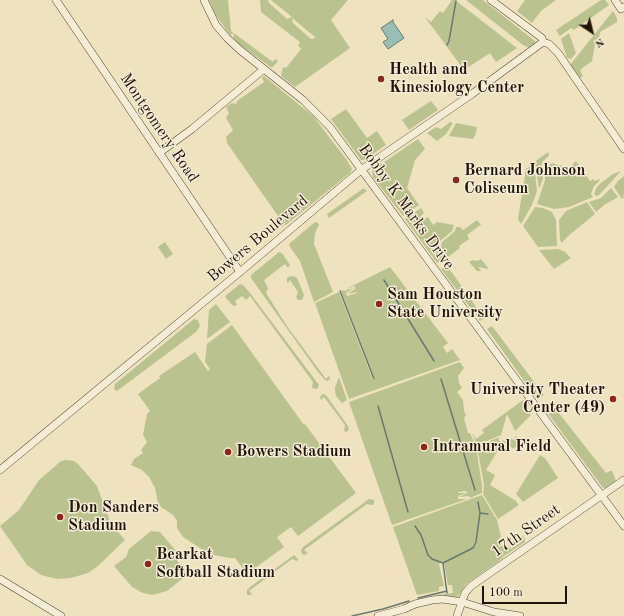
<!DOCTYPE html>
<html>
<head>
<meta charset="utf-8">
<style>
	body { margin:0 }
	#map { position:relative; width:624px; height:616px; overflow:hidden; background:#efe2be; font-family:"Old Standard TT",serif }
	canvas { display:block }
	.north { position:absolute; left:572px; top:12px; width:40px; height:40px; -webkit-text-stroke:3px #f5ecd5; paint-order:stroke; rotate:145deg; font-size:11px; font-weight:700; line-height:16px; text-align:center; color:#221408 }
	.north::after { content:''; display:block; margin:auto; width:14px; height:18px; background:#221408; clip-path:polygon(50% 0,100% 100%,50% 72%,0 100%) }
	.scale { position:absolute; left:482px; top:586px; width:85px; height:18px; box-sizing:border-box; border:2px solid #221408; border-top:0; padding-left:5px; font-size:12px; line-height:14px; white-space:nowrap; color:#221408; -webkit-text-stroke:3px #f5ecd5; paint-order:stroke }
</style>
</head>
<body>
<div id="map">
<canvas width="624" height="616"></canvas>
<div class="north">N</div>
<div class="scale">100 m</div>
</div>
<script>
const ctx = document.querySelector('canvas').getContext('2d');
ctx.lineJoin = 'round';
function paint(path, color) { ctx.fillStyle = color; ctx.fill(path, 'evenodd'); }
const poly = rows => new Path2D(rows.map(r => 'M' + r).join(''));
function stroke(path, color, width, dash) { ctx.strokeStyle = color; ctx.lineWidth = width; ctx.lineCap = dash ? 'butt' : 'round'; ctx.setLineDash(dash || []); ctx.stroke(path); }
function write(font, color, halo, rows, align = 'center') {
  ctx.font = font + ' "Old Standard TT",serif'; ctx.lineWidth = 3; ctx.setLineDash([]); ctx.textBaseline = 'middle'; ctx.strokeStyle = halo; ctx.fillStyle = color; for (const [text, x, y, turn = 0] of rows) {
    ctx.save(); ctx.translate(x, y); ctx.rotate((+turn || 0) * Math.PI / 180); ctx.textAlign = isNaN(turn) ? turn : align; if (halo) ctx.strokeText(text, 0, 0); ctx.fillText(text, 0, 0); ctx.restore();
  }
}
paint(poly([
	[209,0,228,0,231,31,273,62,275,59,277,60,278,61,272,68,239,44,233,37,234,34,233,33,230,35,215,14],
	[260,0,268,0,269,3,287,19,292,17,271,0,348,0,331,20,350,48,295,87,281,76,283,67,286,68,301,49,298,45,300,42,261,12],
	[292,18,315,37,315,38,311,39,293,23],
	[452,0,455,0,517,48,496,62,490,53,464,70,425,17,431,22,440,11,443,13],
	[466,0,483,0,535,41,535,44,529,48,523,45],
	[525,0,556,0,541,11,532,23,517,11],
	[601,0,605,0,609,5,574,30,571,28,560,36,559,35,556,30],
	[613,11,617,18,617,22,600,32,598,44,595,44,592,61,580,70,583,76,580,78,570,65],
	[569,33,576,53,571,59,567,58,561,39],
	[264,76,313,116,346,159,352,169,350,173,287,224,281,227,275,220,278,216,227,143,226,137,233,130,226,118,229,113,226,107,232,103,236,104,237,101,264,82,262,78],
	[431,101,438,110,409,130,402,120],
	[346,109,367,138,377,131,386,145,364,160,361,160,331,119],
	[450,122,453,123,446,134,437,141,427,133,436,127,441,129],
	[456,123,477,127,476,133,473,139,449,136],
	[418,139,425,149,415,160,407,188,419,205,403,216,373,177,372,172,374,169],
	[548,152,549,156,543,161,541,166,543,179,539,189,536,167,533,163],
	[576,161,590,181,593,179,595,181,599,179,600,180,594,186,591,194,593,197,569,207,562,208,554,209,537,204,545,180,545,171,550,164,552,163,562,166,564,169,568,169],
	[531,166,535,173,537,191,532,205,521,224,518,219,526,169],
	[621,171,599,195,596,196,594,194,597,187,601,183,613,174],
	[624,176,624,194,623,195,624,197,622,199,614,187,618,181],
	[364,188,367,191,329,218,327,214],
	[611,188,618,197,604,205,596,212,589,202,601,198],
	[587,202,595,214,567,237,562,243,560,240,559,220,566,211],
	[535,207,543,208,552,212,556,220,557,246,538,247,523,226],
	[421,208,424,213,421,216,424,219,428,217,433,225,437,222,454,225,452,231,439,242,439,246,446,258,437,263,405,219],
	[477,220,481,225,479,226,467,235,469,239,459,246,460,248,448,257,441,247,442,242,455,231,456,227,460,227,463,230],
	[315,222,317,222,319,225,315,233,314,244,333,292,314,302,300,261,290,247,289,244],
	[165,242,173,254,166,259,158,247],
	[558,249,565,252,571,258,554,269,539,250],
	[279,252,282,253,290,265,288,268,285,264,264,280,268,288,266,293,287,326,326,379,329,376,330,379,327,381,325,380,318,372,251,278,251,275],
	[481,259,489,269,478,267,481,271,477,271,469,262,473,260,478,261],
	[448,265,449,266,448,267,484,318,480,321,441,269],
	[390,267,448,343,443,347,447,353,452,349,460,360,349,399,315,303,339,292,373,380,375,380,341,291,343,290,344,291,354,288,346,293,347,296,357,293,357,292,348,294,355,289,355,286,346,289],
	[291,276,296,277,298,280,304,295,302,300,298,300,296,297,298,292,290,280,288,283,287,282,287,278],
	[240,284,243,285,250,293,319,385,317,389,312,388,313,382,250,296,246,300,242,296,235,301,237,305,235,306,232,305,226,298,225,296],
	[216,304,230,322,207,339,209,310],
	[194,319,198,320,200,326,196,332,117,391,114,389,115,384],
	[232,325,304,425,305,424,356,493,298,536,291,527,277,537,284,547,247,574,235,558,229,558,209,554,183,537,177,528,177,521,173,515,161,507,158,503,155,488,149,477,142,470,131,465,134,459,143,453,141,450,147,442,143,435,147,414,150,411,138,394,160,378,159,376,195,352,208,371,210,369,205,362,207,344],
	[492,326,544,395,538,400,487,329],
	[460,362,464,368,458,376,459,383,462,388,457,392,463,400,464,411,466,415,464,418,468,433,470,433,476,446,482,486,482,493,470,498,469,496,459,497,467,493,466,491,458,492,458,493,466,493,458,496,458,499,467,499,392,525,349,402],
	[339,377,347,400,342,403,336,396,335,391,335,387],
	[322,394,326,395,348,426,349,429,347,432,344,431,345,425,324,397,321,400,320,397],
	[523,400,528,407,527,409,531,415,515,431,507,414,501,435,477,445,472,433,476,439,484,433,482,430],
	[551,403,606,473,610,471,612,471,616,481,607,488,603,488,544,408],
	[516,436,518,438,516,441,519,442,514,449,503,442,486,470,495,475,490,485,516,501,519,505,498,519,483,494,484,485,477,446,500,437,498,440,502,442,503,440,507,442,510,438,513,440],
	[540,455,545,458,558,478,523,502,516,494],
	[66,460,74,461,78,464,97,486,111,524,125,540,98,566,88,573,71,578,57,579,41,575,27,565,0,526,19,510,39,480,61,461],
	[482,495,497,520,501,537,498,539,504,548,508,546,511,549,522,541,520,538,523,536,525,539,525,542,504,556,499,561,466,584,458,597,436,595,453,593,452,585,448,585,444,563,442,562,439,564,444,586,439,587,439,591,417,595,393,527],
	[369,499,374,500,374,504,372,505,367,504,304,550,308,553,305,555,302,554,301,550,303,547],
	[151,531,160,532,176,551,178,562,188,574,167,591,152,595,143,593,132,587,114,566,126,557,129,549],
	[294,555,298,559,297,561,292,559,249,591,252,594,251,595,247,595,247,590,250,587]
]), '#bac390');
const water = poly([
	[393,20,393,22,404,38,388,49,383,42,388,39,381,28,393,20]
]);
paint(water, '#9abdb5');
stroke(water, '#6a7970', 1);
stroke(poly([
	[447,45,449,41,456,1],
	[384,280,434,361],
	[340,291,374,379],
	[441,379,475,490],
	[378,406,408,512],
	[480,513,488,514],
	[415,526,421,535,428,555,432,559,443,563,473,548,476,542,480,513,478,502],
	[443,563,447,593],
	[418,598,447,591],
	[352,616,383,609,409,601]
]), '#6a7970', 1.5);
const minor = poly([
	[56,0,240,272],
	[204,0,216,25,227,38,240,50,303,100,330,127,624,526],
	[491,0,542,38,543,42,549,44,558,53,624,149],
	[615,0,621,9,624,7],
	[159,153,192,129,264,69],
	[0,470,240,272,361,170,472,94,543,42],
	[0,579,61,616],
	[378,616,404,609,415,604,432,600,443,599,462,602,494,612,520,616],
	[457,616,465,593,471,586,624,480]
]);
stroke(minor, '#554836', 8);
stroke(minor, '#f5ecd5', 7);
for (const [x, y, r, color] of [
	[381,79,4,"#8f2418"],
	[456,180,4,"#8f2418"],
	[379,304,4,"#8f2418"],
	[613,399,4,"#8f2418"],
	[424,447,4,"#8f2418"],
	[228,452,4,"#8f2418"],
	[60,517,4,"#8f2418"],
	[148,564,4,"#8f2418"]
]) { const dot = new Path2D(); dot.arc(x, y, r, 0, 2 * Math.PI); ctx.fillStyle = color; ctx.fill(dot); stroke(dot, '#f5ecd5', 1.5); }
write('bold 16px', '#221408', '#f5ecd5', [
	["Health and",389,70],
	["Kinesiology Center",389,88],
	["Bernard Johnson",464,171],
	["Coliseum",464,189],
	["Sam Houston",387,295],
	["State University",387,313],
	["University Theater",605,390,"right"],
	["Center (49)",605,408,"right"],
	["Intramural Field",432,447],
	["Bowers Stadium",236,452],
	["Don Sanders",68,508],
	["Stadium",68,526],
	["Bearkat",156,555],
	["Softball Stadium",156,573]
], 'left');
write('16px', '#221408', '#f5ecd5', [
	["Montgomery Road",159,128,56],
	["Bobby K Marks Drive",406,207,54],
	["Bowers Boulevard",258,239,-40],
	["17th Street",526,531,-35]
]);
</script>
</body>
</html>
